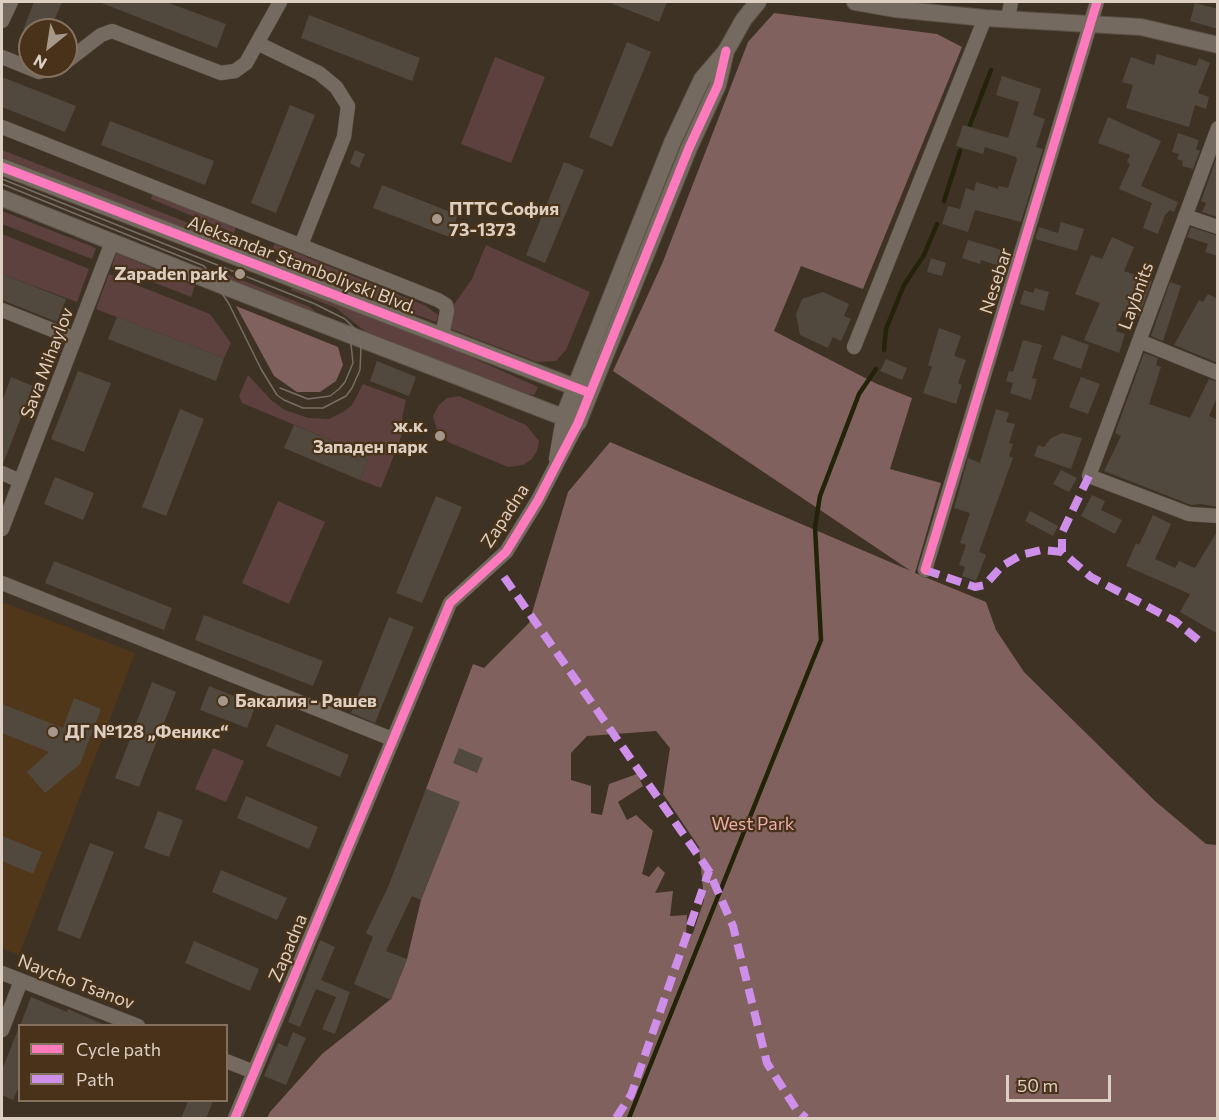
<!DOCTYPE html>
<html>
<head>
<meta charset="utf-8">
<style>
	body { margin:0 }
	#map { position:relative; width:1219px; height:1120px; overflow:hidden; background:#3e3224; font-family:Commissioner,sans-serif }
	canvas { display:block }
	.frame { position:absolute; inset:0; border:3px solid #ddcfc1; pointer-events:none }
	.legend { position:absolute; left:18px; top:1024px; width:210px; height:78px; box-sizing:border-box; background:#49321a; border:2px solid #84715d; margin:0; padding:8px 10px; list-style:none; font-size:18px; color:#ddcfc1 }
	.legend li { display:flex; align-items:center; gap:12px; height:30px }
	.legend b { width:30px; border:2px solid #84715d }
	.north { position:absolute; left:18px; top:18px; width:60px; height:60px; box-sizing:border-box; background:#49321a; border:2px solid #84715d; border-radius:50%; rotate:210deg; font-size:16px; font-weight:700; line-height:24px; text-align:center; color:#ddcfc1 }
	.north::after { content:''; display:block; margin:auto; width:21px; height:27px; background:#a5988a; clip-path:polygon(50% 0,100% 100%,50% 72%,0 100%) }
	.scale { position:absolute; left:1006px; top:1075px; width:105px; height:27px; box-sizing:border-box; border:3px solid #ddcfc1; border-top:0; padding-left:8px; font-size:18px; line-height:21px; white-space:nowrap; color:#ddcfc1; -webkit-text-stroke:4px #49321a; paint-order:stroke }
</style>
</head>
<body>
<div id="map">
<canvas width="1219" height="1120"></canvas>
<div class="frame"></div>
<ul class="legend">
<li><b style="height:8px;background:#fd7abc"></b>Cycle path</li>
<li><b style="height:8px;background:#ce8fe9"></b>Path</li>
</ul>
<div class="north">N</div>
<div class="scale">50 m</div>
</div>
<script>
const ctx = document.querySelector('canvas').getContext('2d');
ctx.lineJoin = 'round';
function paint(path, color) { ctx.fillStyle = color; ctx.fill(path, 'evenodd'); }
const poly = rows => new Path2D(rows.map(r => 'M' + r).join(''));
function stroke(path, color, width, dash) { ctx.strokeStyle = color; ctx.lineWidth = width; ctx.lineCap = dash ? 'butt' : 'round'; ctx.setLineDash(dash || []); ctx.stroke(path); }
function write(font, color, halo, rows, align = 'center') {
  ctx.font = font + ' Commissioner,sans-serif'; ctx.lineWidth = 4.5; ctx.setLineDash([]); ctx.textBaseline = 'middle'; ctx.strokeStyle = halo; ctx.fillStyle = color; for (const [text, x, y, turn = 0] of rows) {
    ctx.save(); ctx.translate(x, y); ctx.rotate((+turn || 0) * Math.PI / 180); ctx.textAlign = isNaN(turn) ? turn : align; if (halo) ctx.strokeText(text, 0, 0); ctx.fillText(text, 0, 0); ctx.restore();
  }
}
paint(poly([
	[2,602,135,653,19,955,2,948]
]), '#51371a');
paint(poly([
	[495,57,545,77,511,163,461,144],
	[2,150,232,240,229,247,2,157],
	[153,193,236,227,234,233,151,199],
	[2,211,96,248,92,259,2,224],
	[2,234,89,269,77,302,2,274],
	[275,244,426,306,438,315,436,322,289,268,292,257,272,249],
	[486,245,590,292,566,350,556,361,537,362,451,329,453,306,472,279],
	[116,253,195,286,191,297,112,266],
	[224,273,310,307,324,319,222,279],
	[109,274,210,314,231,343,224,358,96,309],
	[293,285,453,349,538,387,534,395,527,394,380,339,366,332,336,308,291,290],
	[248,375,271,400,285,410,308,418,329,419,343,412,352,405,363,384,406,400,402,418,403,432,381,488,360,480,369,456,242,403,239,396],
	[459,396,526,425,539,441,537,451,532,459,523,465,508,467,448,442,437,430,433,416,439,405,447,398],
	[278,501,325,522,289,604,242,583],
	[213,748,244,761,226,802,195,789]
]), '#5c413e');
paint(poly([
	[774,13,937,34,962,47,863,289,801,266,774,331,875,383,912,398,890,469,941,483,915,573,986,602,996,630,1024,672,1155,801,1206,844,1217,845,1217,1118,267,1118,270,1112,322,1054,391,999,407,959,421,900,459,802,426,789,473,664,484,668,529,623,568,492,610,442,911,571,613,371,662,264,748,42],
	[656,731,670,748,663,794,699,847,704,900,693,933,686,937,687,915,670,916,673,891,655,893,665,873,658,866,649,877,642,874,653,831,636,815,627,820,618,802,643,786,637,774,609,784,602,815,591,813,591,786,571,780,571,753,587,736],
	[236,306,338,347,343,365,336,381,320,392,297,392,274,376]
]), '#80615e');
stroke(poly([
	[970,125,991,70],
	[944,201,960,151],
	[884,350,886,329,904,285,924,255,937,224],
	[629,1118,821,640,815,527,820,496,859,394,876,369]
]), '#232309', 4.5);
paint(poly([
	[34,2,62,2,50,30,23,30],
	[99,2,166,2,226,24,217,48],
	[608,2,667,2,659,22],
	[1195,3,1218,9,1218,29,1190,21],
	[309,15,420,58,412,81,301,38],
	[627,42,651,52,612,147,589,137],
	[1157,54,1196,66,1199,58,1210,63,1198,93,1209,97,1206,109,1195,105,1189,127,1126,108,1133,85,1122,82,1131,57,1154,65],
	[1002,76,1041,89,1033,115,1045,119,1036,147,1043,149,1021,222,975,210,968,232,942,224,948,206,960,209,966,188,974,191,976,182,998,189,999,186,1008,188,1017,160,1016,157,985,147,983,154,956,146,963,125,1008,138,1019,102,996,95],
	[2,77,76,106,65,132,2,107],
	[290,105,315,115,276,213,251,203],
	[1108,117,1161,141,1141,186,1178,202,1174,212,1170,210,1165,215,1158,234,1143,228,1152,203,1119,189,1130,164,1127,162,1130,155,1098,143],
	[110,121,214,161,205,185,101,145],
	[1178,133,1199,140,1196,149,1200,151,1193,169,1182,166,1183,161,1177,159,1179,154,1172,152],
	[355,150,365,154,359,168,350,163],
	[1216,159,1218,159,1217,217,1202,212,1206,203,1201,201],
	[564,162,584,170,545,263,526,255],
	[382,185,458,215,449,237,373,208],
	[1061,222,1084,229,1077,251,1035,239,1039,227,1058,233],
	[1191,227,1218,236,1218,256,1205,252,1208,244,1187,237],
	[1112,237,1134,247,1124,271,1152,281,1139,316,1123,311,1116,331,1125,334,1119,353,1084,340,1100,303,1075,294,1091,255,1102,259],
	[968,240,1005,251,1000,266,981,260,980,264,962,258],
	[931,258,946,263,942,276,927,272],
	[2,274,66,299,57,322,2,300],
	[1170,282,1181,286,1163,341,1151,336],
	[1035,288,1049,292,1044,311,1020,304,1024,290,1033,293],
	[823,292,849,304,844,316,851,319,841,341,833,337,828,348,800,335,796,314,802,299],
	[1208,294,1218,299,1218,363,1174,345,1199,300,1203,302],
	[117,317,224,358,216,381,108,339],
	[939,328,961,336,954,356,966,360,958,383,962,385,956,404,923,393,932,367,928,365],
	[1062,335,1089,345,1081,369,1053,359],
	[1023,340,1042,345,1032,378,1037,379,1031,400,1010,393,1013,383,1006,381,1009,371,1013,372],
	[1144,353,1158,358,1156,365,1161,367,1149,404,1190,418,1209,379,1218,382,1218,395,1209,416,1218,420,1218,507,1201,504,1191,505,1104,471,1121,436,1115,433],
	[886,359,907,368,902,380,880,371],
	[377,361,416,377,409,396,370,381],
	[78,371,111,383,84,452,51,439],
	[11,377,33,386,3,464,2,402],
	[1081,377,1100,384,1088,414,1069,407],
	[180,409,204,419,166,516,142,507],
	[996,409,1009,413,1006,422,1015,424,1009,443,1013,444,1009,456,1013,458,979,552,986,555,976,581,962,576,965,567,959,565,966,545,960,543,970,513,954,508,968,458,980,463],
	[294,425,369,456,360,480,284,448],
	[1062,433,1082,438,1071,469,1034,456,1038,445,1044,447,1051,438],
	[1061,470,1077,478,1069,492,1053,484],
	[55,477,94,493,83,520,44,504],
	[1092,495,1105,501,1101,510,1122,520,1115,534,1081,516],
	[436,496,462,507,422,603,396,593],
	[1030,511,1058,526,1053,536,1025,521],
	[1153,515,1171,524,1155,559,1175,568,1179,561,1195,568,1218,530,1218,634,1180,612,1190,594,1126,566,1136,543,1139,545],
	[54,561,172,608,164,630,45,583],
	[204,615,323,661,313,686,195,640],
	[389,617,414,627,375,723,351,713],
	[152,682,176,692,139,787,115,778],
	[209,686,256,705,247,728,200,710],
	[74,698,101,709,80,764,45,793,27,772,49,752,2,733,2,704,63,728],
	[276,724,349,755,340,777,266,746],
	[459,748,483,758,477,773,453,763],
	[426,789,460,802,421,900,412,896,386,951,407,959,391,1000,354,984,373,937,366,933,388,887],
	[246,796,318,827,309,849,237,818],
	[158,811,183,820,169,857,144,848],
	[2,836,42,852,33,874,2,861],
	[90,843,114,852,80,939,57,930],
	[221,870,287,898,277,920,212,892],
	[320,940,335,947,321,980,350,992,335,1034,322,1029,336,997,316,989,300,1027,288,1022],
	[194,941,259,969,250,991,185,963],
	[31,997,67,1012,68,1009,107,1026,20,1026],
	[19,1027,20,1084,13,1100,2,1095,2,1070],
	[293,1032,306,1038,286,1085,264,1076,278,1043,287,1047],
	[188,1101,213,1101,206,1119,181,1119]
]), '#51493e');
const minor = poly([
	[1008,19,1011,2],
	[2,21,11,2],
	[257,43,319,73,336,87,348,106,344,137,301,245],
	[2,57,39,72,61,66],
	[66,62,101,35,112,31,221,73,235,71,246,63,280,2],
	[2,127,438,300,446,305,447,311,442,336],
	[1218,128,1089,476,1189,514,1218,516],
	[1185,216,1218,227],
	[2,310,75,339],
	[1139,341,1218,373],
	[854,347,985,18],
	[556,459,563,418],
	[2,473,20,481],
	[2,529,112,242],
	[925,570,1097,2],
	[2,583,392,739],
	[2,973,138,1026],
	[2,1030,21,981],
	[226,1061,254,1072],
	[235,1118,450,603,506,552,538,500,578,423]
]);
const tertiary = poly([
	[855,2,895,9,985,18,1141,27,1218,45],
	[2,167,590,393],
	[2,198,218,284,578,423,689,148,718,85,726,51],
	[563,418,672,143,702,79,726,51,744,19,758,2]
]);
stroke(minor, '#5c5045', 15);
stroke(tertiary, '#5c5045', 18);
stroke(minor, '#756a60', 14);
stroke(tertiary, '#756a60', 16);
stroke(poly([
	[2,179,315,304,345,319,355,329,361,348,360,370,352,388,346,396,323,408,303,408,284,400,277,395,261,369,229,304,204,266,2,184],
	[280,388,308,399,330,396,339,389,345,382,353,363,350,335,344,327]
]), '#786e65', 1.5);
stroke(poly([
	[1089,476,1062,533,1062,552,1091,577,1175,621,1202,643],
	[925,570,975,587,985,585,1002,566,1021,555,1042,550,1062,552],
	[504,577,709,871,733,926,767,1063,796,1109,806,1118],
	[616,1118,631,1095,709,871]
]), '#ce8fe9', 8, [15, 8]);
stroke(poly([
	[2,167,590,393],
	[925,570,1097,2],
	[235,1118,450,603,506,552,538,500,578,423,689,148,718,85,726,51]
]), '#fd7abc', 9);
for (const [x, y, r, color] of [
	[437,219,6,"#a5988a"],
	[240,274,6,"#a5988a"],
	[440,436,6,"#a5988a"],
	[223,701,6,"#a5988a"],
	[53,732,6,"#a5988a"]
]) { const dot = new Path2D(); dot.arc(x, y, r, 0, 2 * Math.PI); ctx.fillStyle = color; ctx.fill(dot); stroke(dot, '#49321a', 2); }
write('bold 18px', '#ddcfc1', '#49321a', [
	["ПТТС София",449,209],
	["73-1373",449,230],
	["Zapaden park",228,274,"right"],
	["ж.к.",428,426,"right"],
	["Западен парк",428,447,"right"],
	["Бакалия - Рашев",235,701],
	["ДГ №128 „Феникс“",65,732]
], 'left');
write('18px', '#ddcfc1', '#49321a', [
	["Aleksandar Stamboliyski Blvd.",302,265,21],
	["Nesebar",996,281,-72],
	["Laybnits",1136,296,-70],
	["Sava Mihaylov",47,363,-69],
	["Zapadna",505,516,-57],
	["Zapadna",288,948,-67],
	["Naycho Tsanov",76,982,21]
]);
write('18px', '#ebacab', '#49321a', [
	["West Park",753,824]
]);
</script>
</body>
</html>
